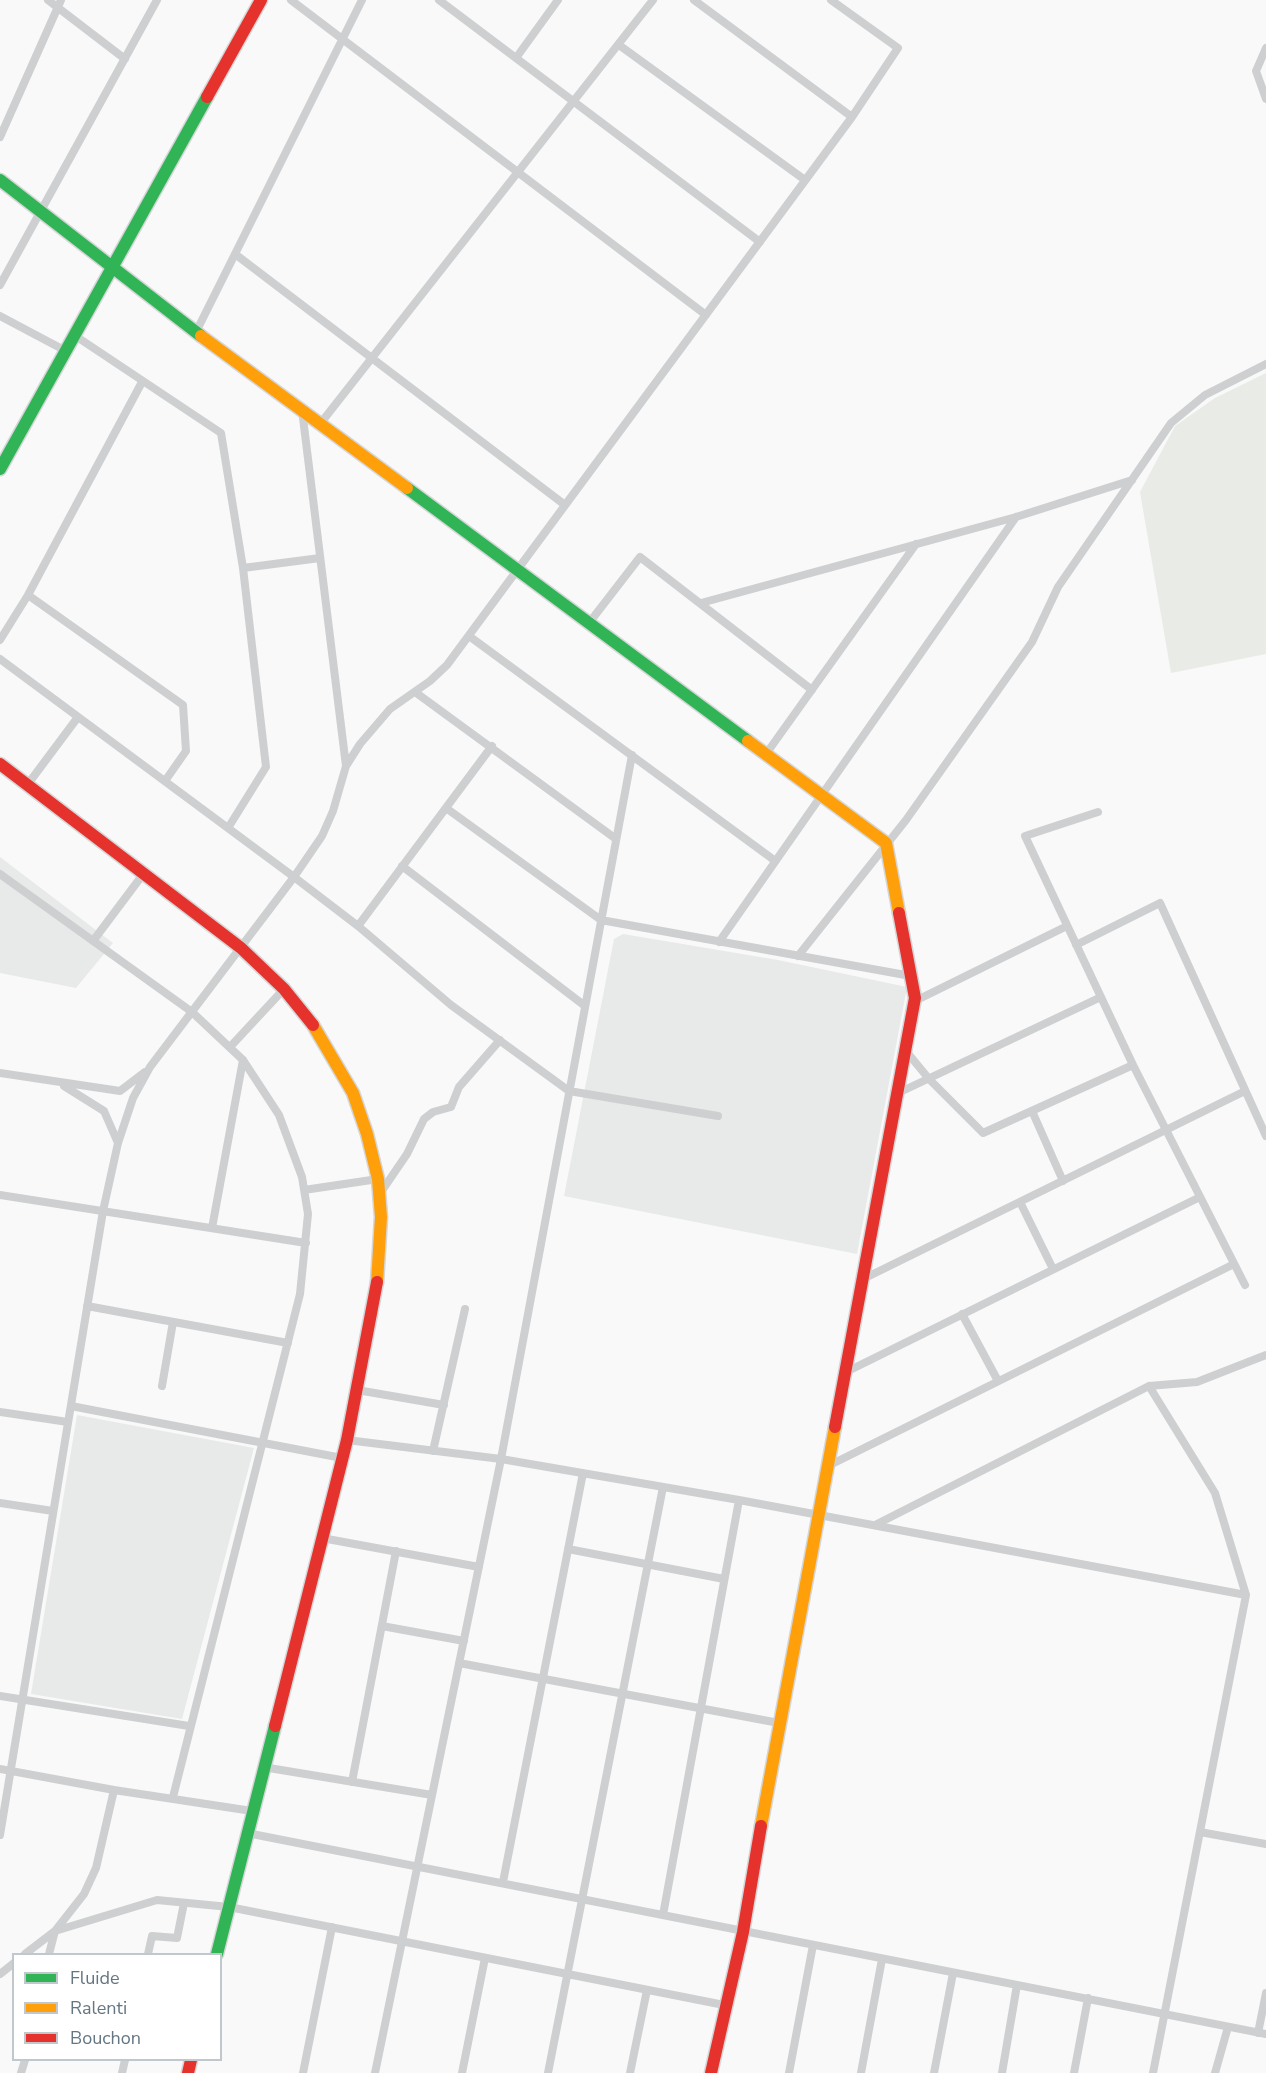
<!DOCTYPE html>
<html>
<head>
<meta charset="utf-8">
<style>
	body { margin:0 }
	#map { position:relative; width:1266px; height:2073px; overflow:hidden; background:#f9f9f9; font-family:"Nunito Sans",sans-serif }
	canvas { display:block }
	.legend { position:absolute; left:12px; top:1953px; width:210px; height:108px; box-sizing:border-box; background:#fff; border:2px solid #c1c8cd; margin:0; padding:8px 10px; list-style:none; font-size:18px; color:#657683 }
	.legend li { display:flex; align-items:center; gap:12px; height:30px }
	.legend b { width:30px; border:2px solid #c1c8cd }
</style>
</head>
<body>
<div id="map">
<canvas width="1266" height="2073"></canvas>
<ul class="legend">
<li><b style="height:8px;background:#30b455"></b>Fluide</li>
<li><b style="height:8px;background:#ff9f0a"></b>Ralenti</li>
<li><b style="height:8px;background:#e5322d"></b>Bouchon</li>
</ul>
</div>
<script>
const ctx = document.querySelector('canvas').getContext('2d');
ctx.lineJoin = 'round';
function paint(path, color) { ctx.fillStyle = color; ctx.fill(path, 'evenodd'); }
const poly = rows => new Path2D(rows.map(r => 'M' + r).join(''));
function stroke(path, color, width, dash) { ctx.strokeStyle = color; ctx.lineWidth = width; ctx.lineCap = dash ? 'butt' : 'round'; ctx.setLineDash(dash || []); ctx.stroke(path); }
paint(poly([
	[0,857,113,943,76,988,0,973],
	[623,934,778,960,907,987,857,1254,564,1196,614,939],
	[77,1415,254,1448,182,1719,31,1694]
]), '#e8e9e9');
paint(poly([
	[1266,373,1266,654,1171,673,1140,492,1175,426,1215,398]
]), '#e8ebe6');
const fast = poly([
	[0,180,201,336],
	[0,469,207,97],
	[407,488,748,741],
	[217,1954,275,1726]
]);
const slow = poly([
	[201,336,407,488],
	[748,741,886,843,899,913],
	[313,1025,353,1093,367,1134,378,1179,381,1217,377,1282],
	[761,1826,835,1427]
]);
const jam = poly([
	[207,97,261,0],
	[0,764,241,948,284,989,313,1025],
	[835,1427,915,998,899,913],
	[275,1726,347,1440,377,1282],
	[188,2073,191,2060],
	[711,2073,743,1932,761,1826]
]);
stroke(fast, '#d5d6d7', 15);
stroke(slow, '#d5d6d7', 15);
stroke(jam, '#d5d6d7', 15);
stroke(poly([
	[48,0,125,59],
	[291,0,706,315],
	[439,0,760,242],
	[694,0,852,117],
	[619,45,805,180],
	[1266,48,1256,71,1266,99],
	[516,58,558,0],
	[0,137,61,0],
	[235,254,565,505],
	[0,285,157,0],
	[0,316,66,351],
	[196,332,362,0],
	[74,335,221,433,243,568,266,767,228,828],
	[302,410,346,766],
	[320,424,653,0],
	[243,568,320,558],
	[28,595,183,705,186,751,165,781],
	[701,603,1016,517,1132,480],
	[589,623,640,557,812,690],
	[469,636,774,860],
	[0,640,28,595,142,382],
	[0,659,294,877,358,926,451,1005,569,1091,718,1116],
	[415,692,616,839],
	[766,754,916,544],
	[28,784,78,717],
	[446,808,601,920,911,976],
	[1098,812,1025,836,1133,1065,1245,1285],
	[402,866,585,1006],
	[0,874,192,1012,243,1060,279,1115,302,1177,308,1214,300,1294,173,1797],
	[358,926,492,746],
	[93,941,144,873],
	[719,942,1016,517],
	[1076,945,1160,903,1266,1136],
	[798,956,906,820,1032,642,1058,587,1171,423,1205,395,1266,364],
	[915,1001,1067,926],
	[230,1047,284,989],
	[906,1051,929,1079,983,1133,1133,1065],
	[0,1073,120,1091,145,1072],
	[64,1086,104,1111,118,1143],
	[898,1093,1101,997],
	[1032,1111,1063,1181],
	[304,1190,378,1179],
	[0,1195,306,1243],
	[379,1195,407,1154,424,1119,433,1112,451,1107,459,1087,500,1040],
	[1020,1202,1053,1269],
	[212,1228,243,1060],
	[863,1279,1245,1091],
	[87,1306,288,1343],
	[962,1314,998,1381],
	[846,1372,1200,1197],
	[162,1386,173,1322],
	[1149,1386,1215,1493,1246,1595,1153,2073],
	[357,1390,444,1405],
	[71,1406,342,1458],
	[0,1412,68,1422],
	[347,1440,501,1459,739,1500,1246,1595],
	[433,1451,465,1309],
	[828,1466,1234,1264],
	[0,1503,53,1511],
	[875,1525,1149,1386,1197,1382,1266,1355],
	[322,1538,479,1567],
	[568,1549,724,1579],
	[382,1626,464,1641],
	[459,1663,779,1723],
	[0,1696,189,1726],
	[263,1767,432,1795],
	[0,1769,114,1790,252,1811],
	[352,1782,396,1551],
	[1200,1832,1266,1844],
	[247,1833,1266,2034],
	[0,1835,103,1211,118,1143,133,1098,150,1067,294,877,322,836,333,811,346,766,360,744,390,709,430,681,447,665,852,117,898,48,831,0],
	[503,1882,583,1473],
	[663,1915,739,1500],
	[25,1954,55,1931,157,1900,229,1907,724,2005],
	[49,1954,55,1931,84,1894,96,1868,114,1790],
	[148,1954,152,1936,177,1938,184,1903],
	[0,1974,14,1963],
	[1258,2033,1266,1993],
	[21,2073,25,2060],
	[122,2073,125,2060],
	[303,2073,332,1927],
	[375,2073,501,1459,632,755],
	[462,2073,485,1958],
	[548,2073,663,1487],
	[630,2073,647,1990],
	[789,2073,813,1945],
	[861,2073,882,1959],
	[934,2073,953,1973],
	[1002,2073,1017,1985],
	[1074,2073,1088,1998],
	[1215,2073,1228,2027]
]), '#cecfd0', 8);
stroke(fast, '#30b455', 12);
stroke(slow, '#ff9f0a', 12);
stroke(jam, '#e5322d', 12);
</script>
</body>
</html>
